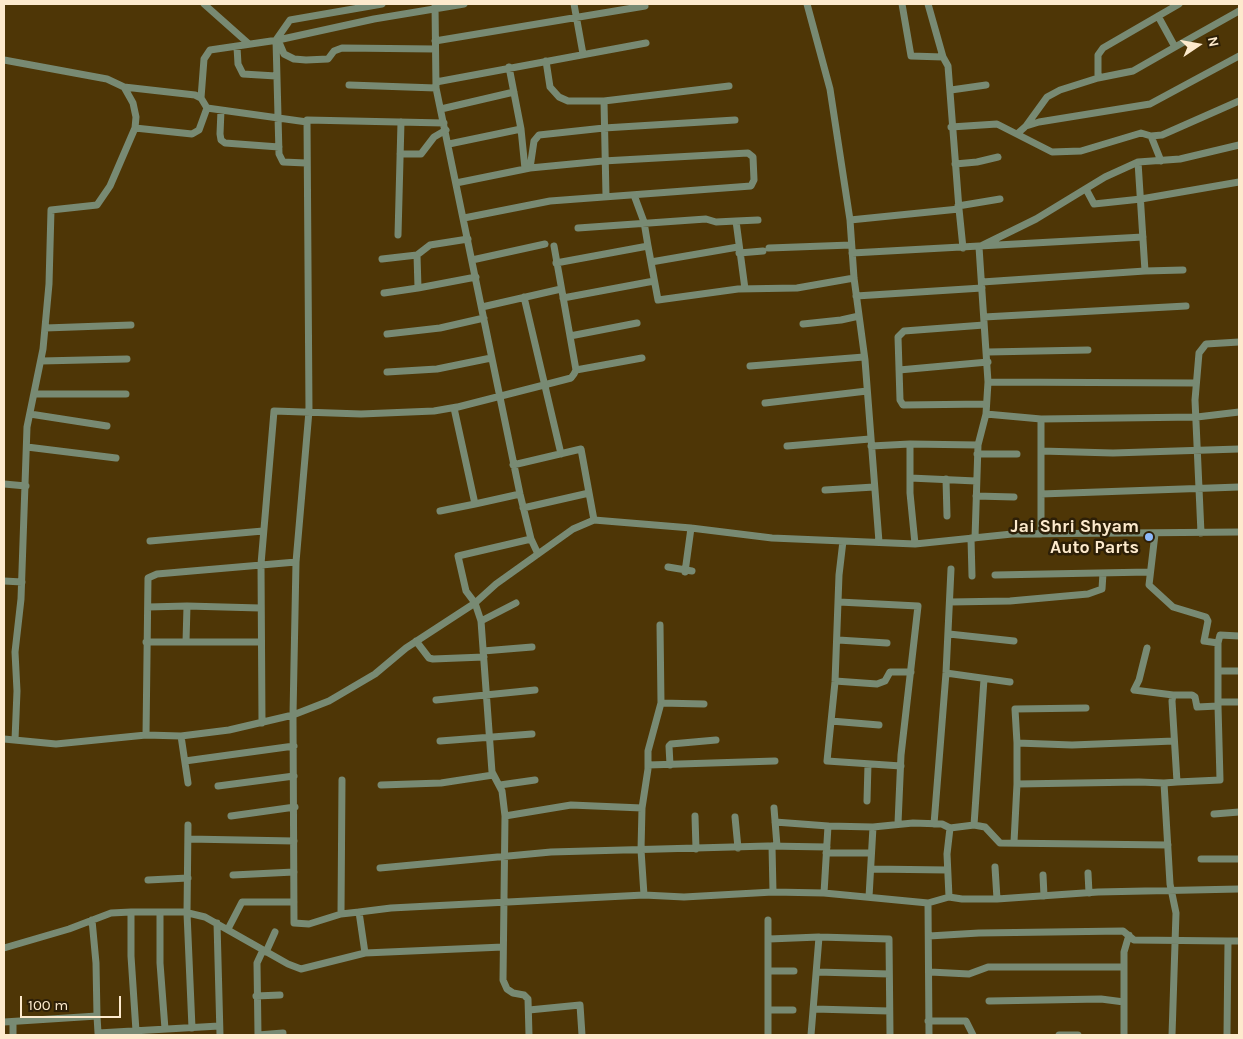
<!DOCTYPE html>
<html>
<head>
<meta charset="utf-8">
<style>
	body { margin:0 }
	#map { position:relative; width:1243px; height:1039px; overflow:hidden; background:#4e3606; font-family:Karla,sans-serif }
	canvas { display:block }
	.frame { position:absolute; inset:0; border:5px solid #fdeacd; pointer-events:none }
	.north { position:absolute; left:1173px; top:20px; width:50px; height:50px; -webkit-text-stroke:4px #2d1f07; paint-order:stroke; rotate:78deg; font-size:14px; font-weight:700; line-height:20px; text-align:center; color:#fdeacd }
	.north::after { content:''; display:block; margin:auto; width:18px; height:22px; background:#fdeacd; clip-path:polygon(50% 0,100% 100%,50% 72%,0 100%) }
	.scale { position:absolute; left:20px; top:996px; width:101px; height:22px; box-sizing:border-box; border:2px solid #fdeacd; border-top:0; padding-left:6px; font-size:15px; line-height:18px; white-space:nowrap; color:#fdeacd; -webkit-text-stroke:4px #2d1f07; paint-order:stroke }
</style>
</head>
<body>
<div id="map">
<canvas width="1243" height="1039"></canvas>
<div class="frame"></div>
<div class="north">N</div>
<div class="scale">100 m</div>
</div>
<script>
const ctx = document.querySelector('canvas').getContext('2d');
ctx.lineJoin = 'round';
const poly = rows => new Path2D(rows.map(r => 'M' + r).join(''));
function stroke(path, color, width, dash) { ctx.strokeStyle = color; ctx.lineWidth = width; ctx.lineCap = dash ? 'butt' : 'round'; ctx.setLineDash(dash || []); ctx.stroke(path); }
function write(font, color, halo, rows, align = 'center') {
  ctx.font = font + ' Karla,sans-serif'; ctx.lineWidth = 5; ctx.setLineDash([]); ctx.textBaseline = 'middle'; ctx.strokeStyle = halo; ctx.fillStyle = color; for (const [text, x, y, turn = 0] of rows) {
    ctx.save(); ctx.translate(x, y); ctx.rotate((+turn || 0) * Math.PI / 180); ctx.textAlign = isNaN(turn) ? turn : align; if (halo) ctx.strokeText(text, 0, 0); ctx.fillText(text, 0, 0); ctx.restore();
  }
}
stroke(poly([
	[204,4,249,44],
	[435,4,436,88,520,494,531,539,538,554],
	[574,4,583,54],
	[807,4,830,89,850,220,854,278,865,360,879,542],
	[902,4,911,56,943,57],
	[928,4,943,57,948,66,959,209],
	[1158,16,1175,47,1239,11],
	[278,40,284,54,294,59,306,60,328,59,334,51,342,48,435,49],
	[435,41,645,6],
	[237,47,238,64,243,74,276,76],
	[4,60,107,79,124,87,133,103,136,117,135,128,110,186,97,205,51,210,49,284,43,349,27,427,21,599,15,652,17,691,15,740],
	[546,61,550,87,559,97,568,101,604,101,606,196],
	[509,67,521,129,525,169],
	[1098,78,1133,71,1175,47],
	[436,82,646,43],
	[349,85,436,88],
	[124,87,195,95,201,98,207,108,307,122],
	[951,90,986,85],
	[201,98,204,59,210,50,278,40,374,19,464,4],
	[604,101,729,86],
	[441,109,514,92],
	[221,110,220,134,221,140,225,143,279,147],
	[1026,126,1047,97,1060,90,1098,78,1098,55,1103,48,1179,4],
	[951,127,997,124,1052,152,1081,151,1141,133,1151,136,1162,135,1239,101],
	[135,128,192,134,199,130,207,108],
	[1017,134,1026,126,1039,122,1150,104,1239,56],
	[1151,136,1161,161],
	[449,144,521,129],
	[400,154,421,154,434,137,446,130],
	[306,163,283,162,279,154,276,40,290,20,382,4],
	[955,164,977,162,998,157],
	[530,168,534,141,539,135,604,128,735,120],
	[456,183,530,168,603,161,748,153,753,157,754,180,751,186,550,201,464,218],
	[1086,189,1094,204,1141,199,1239,182],
	[634,195,644,222,648,246],
	[958,206,1000,199],
	[850,220,959,209,963,248],
	[736,221,758,220],
	[578,228,706,219,716,222,736,221,745,289],
	[398,235,401,122],
	[468,239,430,245,417,255,418,288,476,277],
	[769,248,851,245],
	[739,253,763,251],
	[852,253,1143,237],
	[382,259,417,255],
	[472,260,545,244],
	[651,262,738,247],
	[556,263,648,246,658,300,738,289,797,288,854,278],
	[1145,271,1183,270],
	[982,282,1145,271,1138,162],
	[384,293,418,288],
	[856,296,982,288],
	[524,297,561,454],
	[563,298,654,281],
	[482,307,561,289],
	[984,317,1186,306],
	[803,324,841,320,859,316],
	[984,325,904,331,898,337,900,400,903,405,986,404],
	[45,328,131,325],
	[387,334,440,328,484,318],
	[570,336,637,323],
	[988,352,1088,350],
	[41,361,127,359],
	[750,366,864,357],
	[576,370,642,358],
	[899,370,988,362],
	[387,372,437,369,491,358],
	[988,382,1196,383],
	[35,394,126,394],
	[765,403,867,391],
	[30,414,107,426],
	[986,414,1041,419],
	[910,444,910,493,915,544],
	[787,446,870,439],
	[871,446,910,444,978,445],
	[27,447,116,458],
	[1041,451,1113,453,1239,449],
	[977,454,1017,454],
	[513,465,581,449,594,520],
	[910,478,976,481],
	[946,479,947,516],
	[4,484,26,486],
	[825,490,874,487],
	[520,494,475,504,454,408,544,385,571,378,574,374,576,370,554,246],
	[1041,494,1239,487],
	[976,496,1014,497],
	[523,508,589,493],
	[440,511,475,504],
	[1201,533,1195,400,1199,353,1206,344,1239,342],
	[1041,534,1041,419,1197,417,1239,412],
	[1155,534,1149,585,1173,607,1206,617,1208,621,1204,641,1218,643,1218,706,1197,707,1195,697,1192,695,1173,695,1172,701,1177,782,1164,783,1170,884,1176,913,1172,1035],
	[971,538,972,576],
	[975,538,978,445,986,414,988,382,979,247,1036,219,1105,177,1138,162,1180,159,1239,145],
	[150,541,263,531],
	[843,541,839,575,835,682,827,761,901,766],
	[668,567,692,571],
	[685,572,691,528],
	[995,575,1149,572],
	[4,581,22,582],
	[839,602,918,606,901,755,898,823],
	[950,602,1010,601,1088,594,1102,589,1103,573],
	[148,607,187,606],
	[260,608,187,606,186,642,261,642],
	[481,621,516,603],
	[949,634,1014,641],
	[838,640,887,643],
	[416,641,429,658,433,659,484,657],
	[146,642,186,642],
	[1218,643,1220,635,1239,636],
	[1147,648,1139,680,1134,690,1173,695],
	[483,651,532,647],
	[1219,671,1239,671],
	[946,673,1010,682],
	[984,679,974,825,985,827,1000,843,1168,845],
	[835,681,877,684,885,681,890,672,911,672],
	[436,700,535,690],
	[1218,702,1239,702],
	[661,703,704,704],
	[1086,708,1015,709,1017,743,1072,745,1174,741],
	[831,721,879,725],
	[262,723,261,564,274,411,361,414,434,411,457,407],
	[146,735,148,578,157,574,296,562],
	[181,736,188,783],
	[4,739,56,744,146,735,181,736,229,730,293,715,329,701,375,674,406,648,475,603,496,584,573,529,594,520,691,528,772,538,915,544,1012,534,1239,532],
	[440,741,532,734],
	[1017,743,1017,784,1139,782,1164,783],
	[185,761,294,746],
	[648,765,775,761],
	[670,765,669,746,671,744,716,740],
	[1177,782,1220,780,1218,706],
	[381,785,441,783,493,775],
	[500,785,535,780],
	[218,786,294,776],
	[867,801,868,764],
	[642,808,641,850,644,895],
	[774,808,777,846],
	[1214,814,1239,812],
	[231,816,295,807],
	[505,816,571,805,642,808,648,769,648,751,661,703,660,625],
	[695,816,696,849],
	[735,817,738,848],
	[775,822,828,826],
	[934,824,946,673,951,569],
	[188,825,187,913,192,1028],
	[188,839,294,841],
	[1014,842,1017,784],
	[772,846,773,892],
	[826,853,871,853],
	[1201,859,1239,859],
	[995,867,997,899],
	[380,868,551,852,768,846,827,847],
	[871,869,947,870],
	[1088,873,1089,893],
	[233,875,294,872],
	[1043,875,1044,896],
	[148,880,188,878],
	[824,893,928,903],
	[869,897,873,827],
	[949,897,962,899,997,899,1098,892,1239,889],
	[131,912,131,956,136,1031],
	[160,912,160,963,165,1029],
	[359,912,391,908,644,895,684,897,773,892,824,893,828,826,873,827,913,823,942,824,950,828],
	[341,914,342,780],
	[217,923,220,1035],
	[228,929,242,902,294,902],
	[929,936,979,933,1123,931,1134,940,1228,941,1227,1035],
	[769,939,819,937],
	[1228,941,1239,941],
	[4,948,69,929,111,913,131,912,184,912,205,917,288,964,301,969,365,953,503,947],
	[266,952,275,932],
	[365,953,359,912,341,914,309,924,294,923,293,715,296,562,309,411,307,120,444,123],
	[769,971,794,971],
	[817,972,889,974],
	[930,972,969,974,988,967,1124,967],
	[256,996,280,995],
	[989,1001,1101,999,1124,1002],
	[814,1009,889,1011],
	[529,1010,580,1005,582,1035],
	[769,1010,793,1010],
	[97,1016,98,1033,219,1026],
	[928,1021,966,1021,973,1035],
	[4,1022,97,1016,96,963,92,920],
	[13,1022,13,1035],
	[258,1035,257,963,263,950],
	[258,1035,283,1033],
	[529,1035,528,999,524,995,513,993,507,989,503,980,505,816,502,791,492,772,481,621,475,603,466,591,458,556,531,539],
	[768,1035,768,920],
	[811,1035,819,937,889,939,890,1035],
	[929,1035,928,903,949,897,947,854,950,828,974,825],
	[1059,1035,1078,1035],
	[1124,1035,1124,952,1129,935]
]), '#788a73', 7);
for (const [x, y, r, color] of [
	[1149,537,5,"#8db9fc"]
]) { const dot = new Path2D(); dot.arc(x, y, r, 0, 2 * Math.PI); ctx.fillStyle = color; ctx.fill(dot); stroke(dot, '#2d1f07', 2); }
write('bold 18px', '#fdeacd', '#2d1f07', [
	["Jai Shri Shyam",1139,527],
	["Auto Parts",1139,548]
], 'right');
</script>
</body>
</html>
